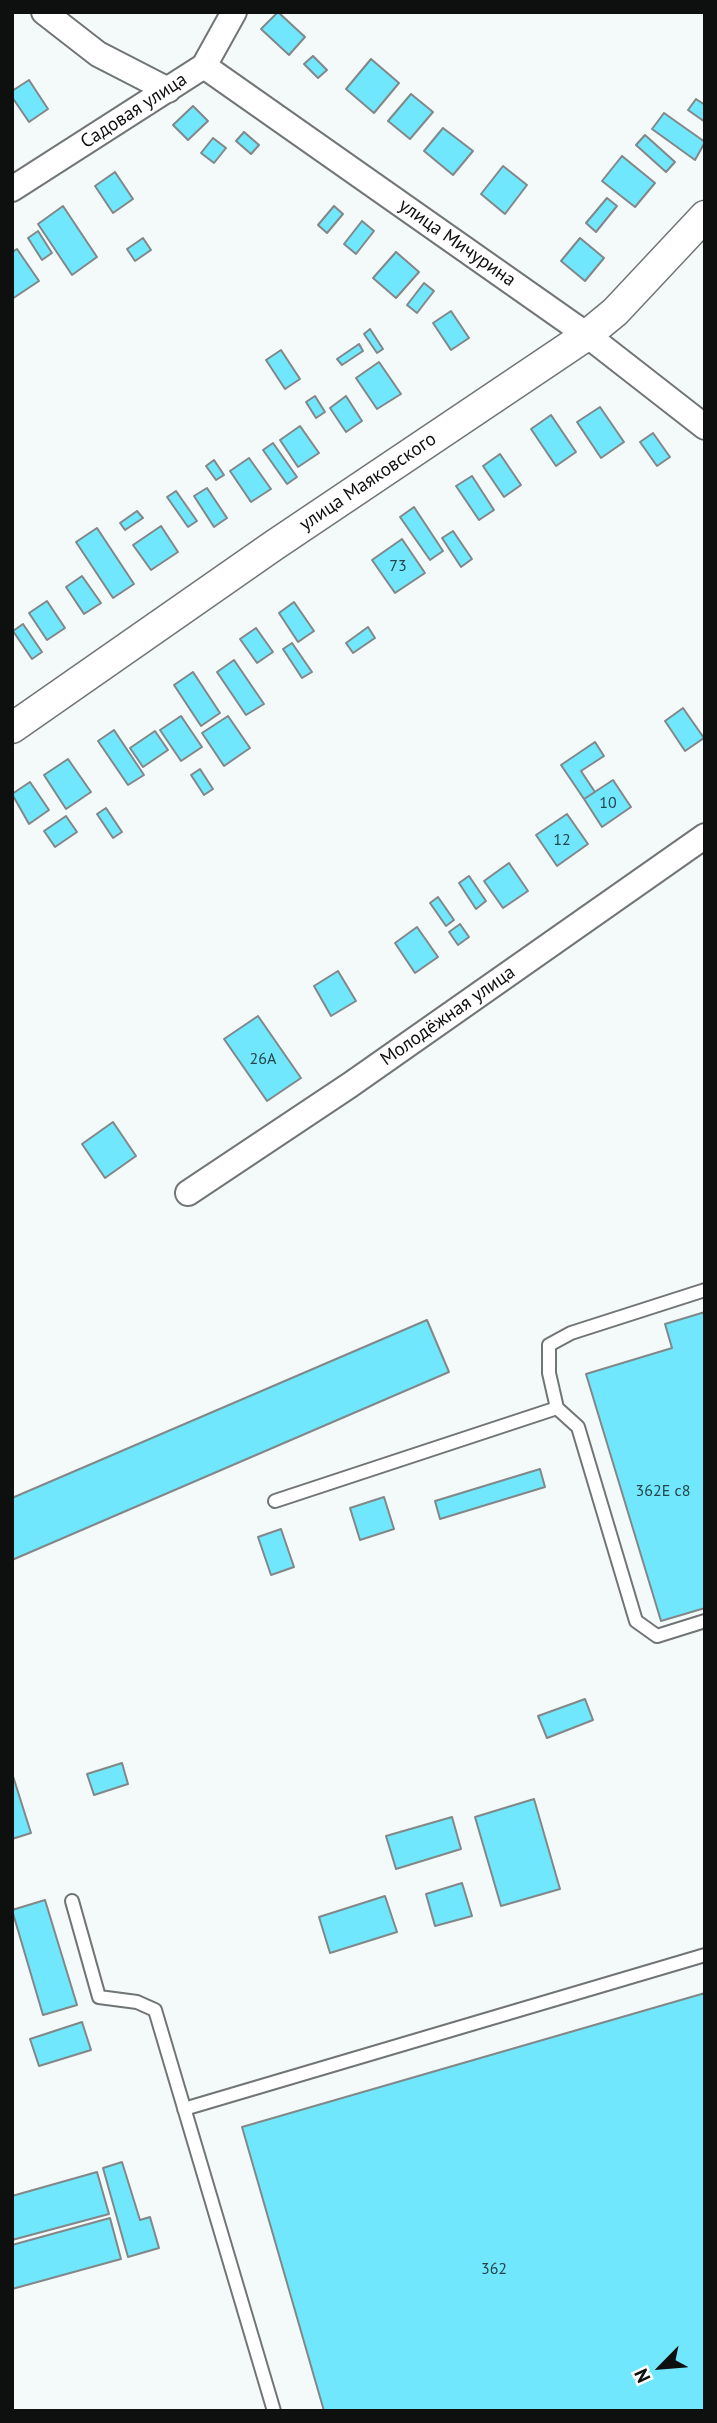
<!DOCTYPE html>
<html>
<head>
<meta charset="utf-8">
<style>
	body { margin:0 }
	#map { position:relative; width:717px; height:2423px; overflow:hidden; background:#f4f9fa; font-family:"PT Sans",sans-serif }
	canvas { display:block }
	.frame { position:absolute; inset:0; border:14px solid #0e0f0f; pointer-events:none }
	.north { position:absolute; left:626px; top:2332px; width:70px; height:70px; -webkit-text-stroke:5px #fff; paint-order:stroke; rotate:245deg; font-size:19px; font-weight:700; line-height:28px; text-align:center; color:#0e0f0f }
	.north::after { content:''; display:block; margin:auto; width:24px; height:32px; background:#0e0f0f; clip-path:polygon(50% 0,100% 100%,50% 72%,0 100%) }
</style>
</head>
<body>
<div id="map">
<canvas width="717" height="2423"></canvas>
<div class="frame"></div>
<div class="north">N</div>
</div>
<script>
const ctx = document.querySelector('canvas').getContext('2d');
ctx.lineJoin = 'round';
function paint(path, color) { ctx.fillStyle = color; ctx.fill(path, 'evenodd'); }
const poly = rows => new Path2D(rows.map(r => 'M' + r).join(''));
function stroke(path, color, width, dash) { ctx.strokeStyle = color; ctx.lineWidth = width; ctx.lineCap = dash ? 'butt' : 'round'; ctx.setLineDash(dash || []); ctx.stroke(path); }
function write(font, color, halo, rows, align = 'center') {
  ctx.font = font + ' "PT Sans",sans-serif'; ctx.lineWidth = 5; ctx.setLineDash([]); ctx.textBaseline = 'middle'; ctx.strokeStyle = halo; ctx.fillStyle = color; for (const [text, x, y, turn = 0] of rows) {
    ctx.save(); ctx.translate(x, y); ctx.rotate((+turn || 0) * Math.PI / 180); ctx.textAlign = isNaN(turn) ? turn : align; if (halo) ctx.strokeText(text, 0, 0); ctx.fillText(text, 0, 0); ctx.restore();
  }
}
const building = poly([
	[278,12,305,37,289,55,261,29,278,12],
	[313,56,327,70,318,78,304,64,313,56],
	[371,59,399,83,374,113,346,89,371,59],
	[29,80,48,109,29,122,12,97,12,91,29,80],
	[411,94,433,112,410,139,388,121,411,94],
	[696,99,705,105,705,122,688,110,696,99],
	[193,106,208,121,188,140,173,125,193,106],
	[664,113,705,142,695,160,652,129,664,113],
	[443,128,473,151,453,175,424,151,443,128],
	[244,132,259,145,251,154,236,141,244,132],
	[645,135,675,162,666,172,636,145,645,135],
	[213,138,226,148,214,163,201,153,213,138],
	[622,156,655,183,635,207,602,181,622,156],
	[503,166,527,185,505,214,481,194,503,166],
	[115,172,133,199,113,213,95,186,115,172],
	[607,198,617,206,596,232,586,223,607,198],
	[63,206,97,257,72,275,38,224,63,206],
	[334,206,343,214,327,233,318,225,334,206],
	[362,221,374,231,356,254,344,244,362,221],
	[38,231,52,253,42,260,28,238,38,231],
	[143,238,151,250,135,261,127,249,143,238],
	[580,238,604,258,585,281,561,261,580,238],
	[17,249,39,281,12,299,12,252,17,249],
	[396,252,419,272,396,298,373,278,396,252],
	[424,283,434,291,417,313,407,305,424,283],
	[451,311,469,338,451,350,433,323,451,311],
	[370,329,383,349,377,353,364,334,370,329],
	[359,344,363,351,342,365,337,359,359,344],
	[281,350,300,379,285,389,266,360,281,350],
	[379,362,401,394,377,409,356,378,379,362],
	[315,396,325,412,316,418,306,402,315,396],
	[346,396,362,421,346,432,330,408,346,396],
	[600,407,624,442,601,458,577,422,600,407],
	[551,415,576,452,556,466,531,429,551,415],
	[300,426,319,453,298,467,280,440,300,426],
	[653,433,670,457,657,466,640,442,653,433],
	[273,443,297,477,287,484,263,450,273,443],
	[500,454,521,485,504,497,483,466,500,454],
	[249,458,271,489,251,502,230,471,249,458],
	[214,460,224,475,216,480,206,466,214,460],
	[472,476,494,510,479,520,456,486,472,476],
	[207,488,227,518,214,527,194,496,207,488],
	[176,491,197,521,188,527,167,497,176,491],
	[414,507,443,551,430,560,400,517,414,507],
	[137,511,143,518,125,530,120,523,137,511],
	[161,526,178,552,151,570,133,545,161,526],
	[97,528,134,584,113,598,76,542,97,528],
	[453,531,472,559,461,567,442,538,453,531],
	[402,539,425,573,395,593,372,560,402,539],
	[82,576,101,603,84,614,66,587,82,576],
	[47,601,65,628,47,640,29,613,47,601],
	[294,602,314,631,298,642,279,613,294,602],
	[23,624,42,652,32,659,13,631,23,624],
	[368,627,375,638,353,653,346,643,368,627],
	[256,628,273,652,257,663,240,639,256,628],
	[292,643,312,672,302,678,283,649,292,643],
	[234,660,264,704,246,715,217,672,234,660],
	[193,672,220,713,201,726,174,685,193,672],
	[683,708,704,738,685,751,665,721,683,708],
	[181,716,202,747,181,761,160,730,181,716],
	[228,716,250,748,224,766,202,733,228,716],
	[114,730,144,775,128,785,98,741,114,730],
	[155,731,168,750,143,767,130,748,155,731],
	[595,742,604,756,581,771,595,792,584,799,561,765,595,742],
	[68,759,91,792,66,809,44,775,68,759],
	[200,769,213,789,204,795,191,775,200,769],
	[613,780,631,807,602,827,584,799,613,780],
	[30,782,49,810,29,824,12,794,30,782],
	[106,808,122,832,113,838,97,814,106,808],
	[567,814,588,844,557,866,536,835,567,814],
	[66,816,77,832,55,847,44,831,66,816],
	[509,863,528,891,503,908,484,881,509,863],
	[469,876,486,901,476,909,459,883,469,876],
	[438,897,454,920,446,926,430,903,438,897],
	[460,924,469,937,458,945,449,932,460,924],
	[417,927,438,957,415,973,395,943,417,927],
	[338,971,356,1001,331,1016,314,986,338,971],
	[258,1016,301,1078,267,1101,224,1039,258,1016],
	[113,1122,136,1156,105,1178,82,1144,113,1122],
	[705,1312,705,1608,661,1621,586,1374,672,1348,665,1324,705,1312],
	[427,1320,449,1372,12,1560,12,1498,427,1320],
	[540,1469,545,1487,440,1519,435,1501,540,1469],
	[384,1497,394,1529,360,1540,350,1508,384,1497],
	[281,1529,294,1567,271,1575,258,1537,281,1529],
	[585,1699,593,1720,547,1738,538,1716,585,1699],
	[122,1763,128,1784,94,1795,87,1774,122,1763],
	[12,1773,31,1833,12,1839,12,1773],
	[534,1799,560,1889,501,1906,475,1817,534,1799],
	[452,1817,461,1849,396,1869,386,1836,452,1817],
	[462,1883,472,1916,435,1926,426,1894,462,1883],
	[385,1896,397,1932,330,1953,319,1917,385,1896],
	[45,1900,77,2005,43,2015,12,1910,45,1900],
	[705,1993,705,2411,324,2411,242,2127,705,1993],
	[82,2022,91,2050,39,2066,30,2039,82,2022],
	[122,2162,140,2220,150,2217,159,2248,128,2257,103,2168,122,2162],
	[97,2172,109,2214,12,2240,12,2196,97,2172],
	[110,2218,121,2259,12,2289,12,2245,110,2218]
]);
paint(building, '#70e7fc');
stroke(building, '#828788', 2);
const service = poly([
	[705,1290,571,1333,549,1345,549,1373,557,1408,578,1427,636,1621,657,1636,705,1621],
	[275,1501,557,1408],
	[72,1901,99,1997,137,2002,155,2010,274,2411],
	[184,2109,705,1955]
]);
const minor = poly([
	[44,12,98,54,168,90],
	[204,66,587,335,705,427],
	[12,189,204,66,234,12],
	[188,1193,350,1085,705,836]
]);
const tertiary = poly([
	[12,728,273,546,587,335,615,312,705,216]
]);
stroke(service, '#717576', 16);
stroke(minor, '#717576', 28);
stroke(tertiary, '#717576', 33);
stroke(service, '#fff', 12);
stroke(minor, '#fff', 24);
stroke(tertiary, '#fff', 30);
write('16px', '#26454a', null, [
	["73",398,566],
	["10",608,803],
	["12",562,840],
	["26А",263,1059],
	["362Е с8",663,1491],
	["362",494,2269]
]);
write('19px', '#0e0f0f', '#fff', [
	["Садовая улица",134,111,-33],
	["улица Мичурина",457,243,35],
	["улица Маяковского",368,482,-34],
	["Молодёжная улица",448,1016,-35]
]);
</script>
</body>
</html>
